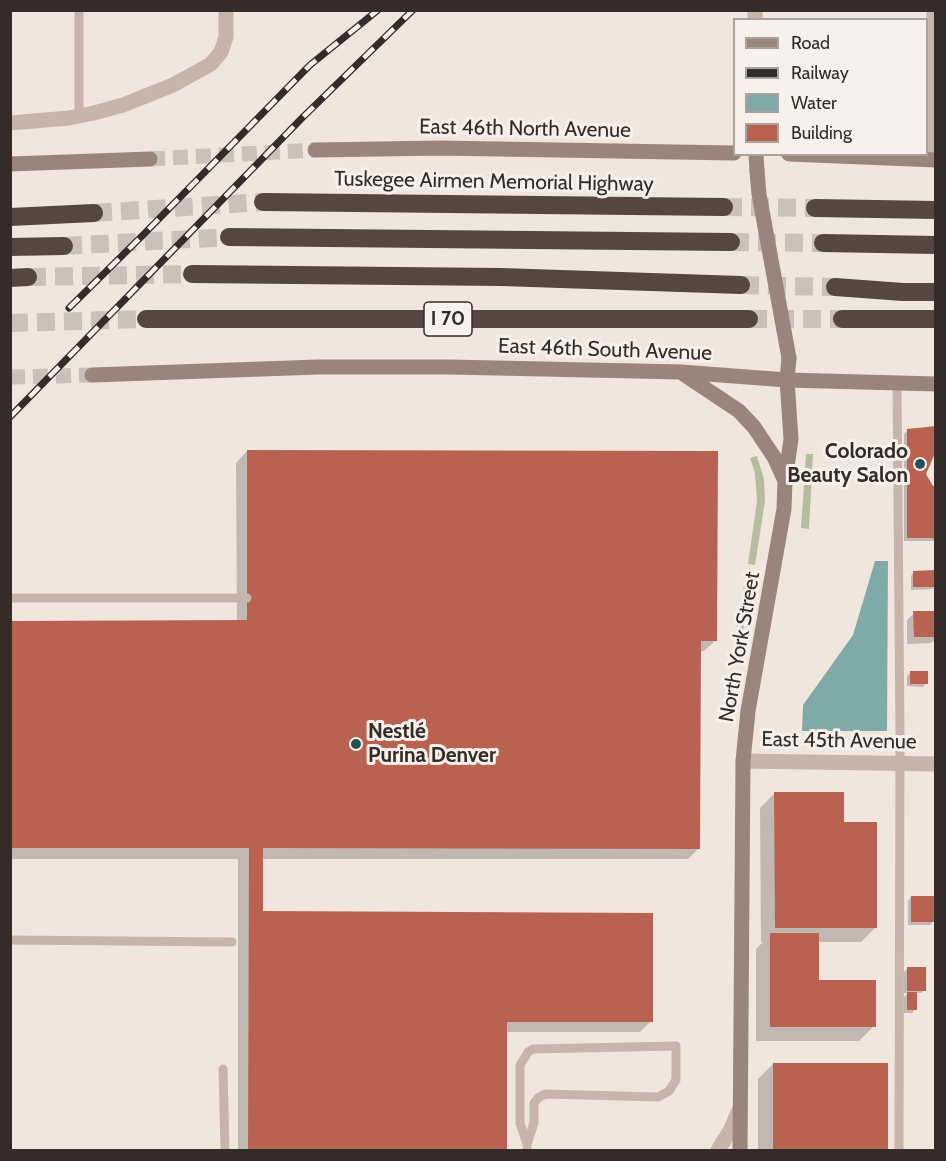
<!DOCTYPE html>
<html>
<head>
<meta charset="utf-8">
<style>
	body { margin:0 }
	#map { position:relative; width:946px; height:1161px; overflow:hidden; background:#f0e6de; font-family:Cabin,sans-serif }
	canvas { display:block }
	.frame { position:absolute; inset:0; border:12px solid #352c29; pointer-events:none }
	.legend { position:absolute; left:733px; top:18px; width:195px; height:138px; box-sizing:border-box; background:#f8f0ea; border:2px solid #aaa29d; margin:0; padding:8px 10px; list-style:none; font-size:18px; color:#352c29 }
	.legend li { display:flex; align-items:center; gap:12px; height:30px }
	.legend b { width:30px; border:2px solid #aaa29d }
</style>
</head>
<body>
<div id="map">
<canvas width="946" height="1161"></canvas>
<div class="frame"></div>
<ul class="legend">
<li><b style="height:8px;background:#9a857c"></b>Road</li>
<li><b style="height:8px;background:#352c29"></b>Railway</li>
<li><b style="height:16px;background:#80aaa8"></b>Water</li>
<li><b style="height:16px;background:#b96252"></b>Building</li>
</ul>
</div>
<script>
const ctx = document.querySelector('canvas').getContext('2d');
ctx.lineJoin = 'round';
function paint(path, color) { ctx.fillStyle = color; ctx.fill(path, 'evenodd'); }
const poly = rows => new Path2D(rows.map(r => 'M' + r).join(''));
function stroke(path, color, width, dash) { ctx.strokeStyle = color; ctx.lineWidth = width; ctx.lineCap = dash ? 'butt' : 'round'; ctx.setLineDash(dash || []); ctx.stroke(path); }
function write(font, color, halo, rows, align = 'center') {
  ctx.font = font + ' Cabin,sans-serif'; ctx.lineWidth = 6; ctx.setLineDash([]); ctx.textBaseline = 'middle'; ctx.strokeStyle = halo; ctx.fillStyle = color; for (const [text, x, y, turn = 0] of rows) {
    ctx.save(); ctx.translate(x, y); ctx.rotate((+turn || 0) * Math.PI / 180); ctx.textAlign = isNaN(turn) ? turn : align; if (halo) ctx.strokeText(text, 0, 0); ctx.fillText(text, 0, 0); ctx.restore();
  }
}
paint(poly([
	[806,454,813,454,809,529,801,528],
	[757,456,764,479,765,501,755,565,748,564,757,501,755,473,750,458],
	[745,579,752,580,741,643,734,642]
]), '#b6bd9f');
paint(poly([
	[875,561,888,561,887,731,802,731,803,705,853,635]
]), '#80aaa8');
paint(poly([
	[907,431,924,474,932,488,936,487,936,541,904,541,904,434],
	[247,451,716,640,704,651,699,651,699,848,688,859,262,859,262,913,651,1021,640,1032,505,1032,505,1150,238,1150,238,859,10,859,10,622,237,621,236,463],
	[914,572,935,586,932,589,911,590,911,576],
	[936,612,936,639,931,643,907,644,907,620,914,613],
	[911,672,926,683,923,687,907,686,907,676],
	[775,793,843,823,876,927,861,942,817,942,817,981,874,1026,859,1041,756,1041,756,949,763,942,761,942,760,808],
	[936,864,936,896,934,896,934,865],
	[911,897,933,922,930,925,908,925,908,901],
	[907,969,924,990,921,993,915,993,915,1009,912,1013,904,1013,904,997,908,993,904,993,904,972],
	[773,1064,886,1064,886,1150,758,1150,758,1079]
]), '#0003');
paint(poly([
	[936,426,936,451,926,474,933,486,936,486,936,538,907,538,907,429],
	[247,450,718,451,717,641,701,641,700,849,263,848,263,911,653,913,653,1022,507,1022,507,1150,248,1150,249,848,10,848,10,621,247,620],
	[936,570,936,587,913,587,913,571],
	[913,611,936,611,936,637,914,637],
	[910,671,928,671,928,684,910,684],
	[774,792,844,792,844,822,877,822,877,928,775,928],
	[911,896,935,896,935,922,911,922],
	[770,933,819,933,819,980,876,980,876,1027,770,1027],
	[907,967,926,967,926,991,907,991],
	[907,992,917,992,917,1010,907,1010],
	[773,1063,888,1063,888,1150,773,1150]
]), '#b96252');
stroke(poly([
	[150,159,315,150],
	[10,377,92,375]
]), '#cbc1ba', 15, [15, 8]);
stroke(poly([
	[724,207,815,208],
	[94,213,263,202],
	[731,242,823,243],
	[64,246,229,237],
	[28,277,192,274],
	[741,285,835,287],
	[749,319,842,319],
	[10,323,146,319]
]), '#cbc1ba', 18, [18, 9]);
stroke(poly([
	[931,10,931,160],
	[79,116,79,10],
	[897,383,900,736,899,1150],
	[10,598,247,598],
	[10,940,232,942],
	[223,1069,225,1150],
	[527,1144,534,1123,534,1103,538,1098,545,1094,658,1097,669,1091,676,1080,676,1046,533,1049,528,1052,520,1065,520,1123,527,1144,527,1150]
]), '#c7b5ab', 9);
stroke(poly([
	[10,123,69,118,94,113,123,105,173,85,211,64,221,52,226,37,226,10],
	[743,761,936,764],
	[718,1150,730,1131,740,1108]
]), '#c7b5ab', 15);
stroke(poly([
	[755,20,755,10]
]), '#c7b5ab', 15);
stroke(poly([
	[315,150,440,148,734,153],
	[756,154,757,171],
	[789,154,936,160],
	[10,164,150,159],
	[682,373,739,411,754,427,774,457,785,481],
	[92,375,318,367,450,367,681,372,787,380,936,384],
	[740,1150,743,761,748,711,784,509,785,481,791,439,787,380,789,358]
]), '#9a857c', 15);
stroke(poly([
	[263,202,724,207],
	[815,208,936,210],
	[10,217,94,213],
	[229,237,731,242],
	[823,243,936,245],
	[10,247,64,246],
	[192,274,501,277,741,285],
	[10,278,28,277],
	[835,287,903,292,936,292],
	[146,319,749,319],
	[842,319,936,319]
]), '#554641', 18);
const rail = poly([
	[69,308,144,234,310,65,378,10],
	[10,417,303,117,413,10]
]);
stroke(rail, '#352c29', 7);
stroke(rail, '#f8f0ea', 4.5, [14]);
stroke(poly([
	[757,171,759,194,789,358]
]), '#9a857c', 15);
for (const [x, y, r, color] of [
	[920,464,6,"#235351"],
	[356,744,6,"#235351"]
]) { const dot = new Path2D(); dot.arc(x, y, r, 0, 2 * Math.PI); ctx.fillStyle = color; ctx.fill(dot); stroke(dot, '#f8f0ea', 2); }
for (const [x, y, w] of [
	[448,319,48]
]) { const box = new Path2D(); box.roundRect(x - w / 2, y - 17, w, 34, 4.5); ctx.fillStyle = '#f8f0ea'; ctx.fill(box); stroke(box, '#352c29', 1.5); }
write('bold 20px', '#352c29', null, [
	["I 70",448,319]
]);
write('21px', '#352c29', '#f8f0ea', [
	["East 46th North Avenue",525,129,1],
	["Tuskegee Airmen Memorial Highway",494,182,1],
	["East 46th South Avenue",605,350,2],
	["North York Street",740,647,-80],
	["East 45th Avenue",839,741,1]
]);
write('bold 21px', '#352c29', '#f8f0ea', [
	["Colorado",908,452],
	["Beauty Salon",908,476],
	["Nestlé",368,732,"left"],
	["Purina Denver",368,756,"left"]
], 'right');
</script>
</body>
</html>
